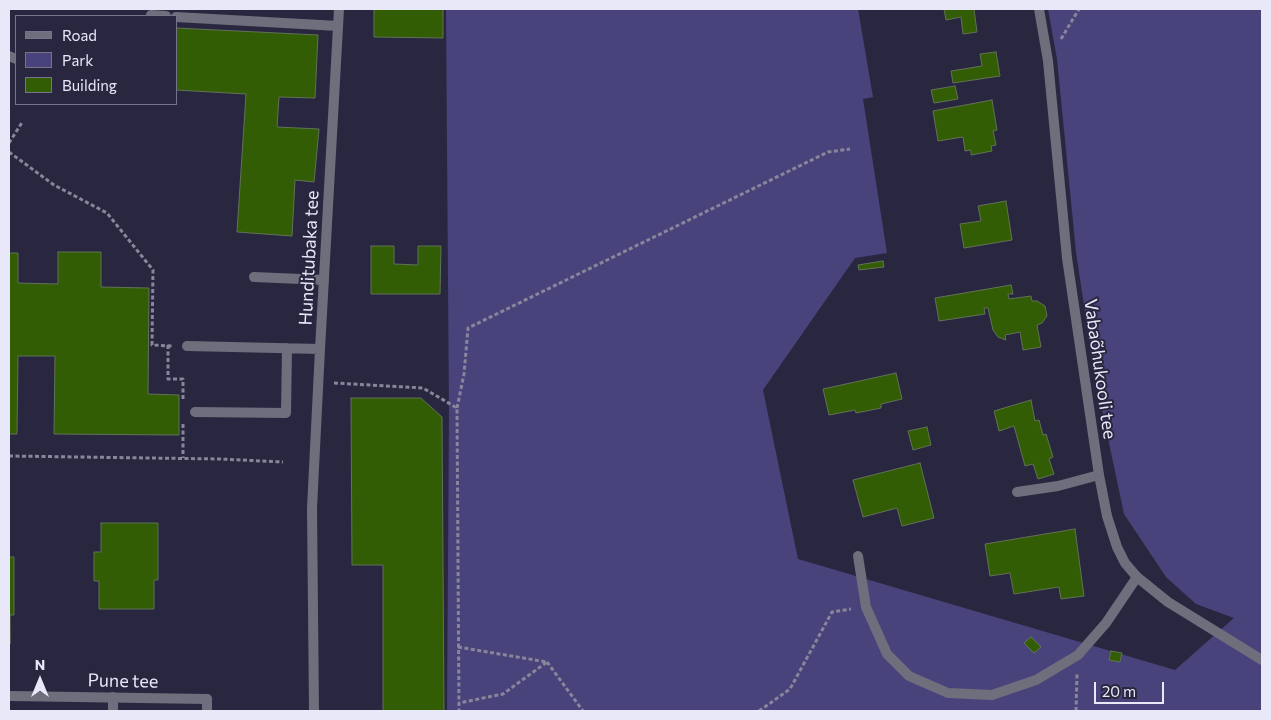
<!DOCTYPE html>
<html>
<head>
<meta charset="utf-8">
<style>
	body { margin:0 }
	#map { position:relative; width:1271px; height:720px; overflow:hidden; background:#292740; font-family:Commissioner,sans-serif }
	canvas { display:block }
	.frame { position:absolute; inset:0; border:10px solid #e8e8f9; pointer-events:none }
	.legend { position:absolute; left:15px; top:15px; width:162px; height:90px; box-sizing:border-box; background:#292740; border:1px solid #75748a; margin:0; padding:6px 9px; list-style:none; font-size:15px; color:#e8e8f9 }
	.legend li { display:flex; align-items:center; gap:10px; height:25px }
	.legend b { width:25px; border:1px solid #75748a }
	.north { position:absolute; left:15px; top:655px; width:50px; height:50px; -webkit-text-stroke:4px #292740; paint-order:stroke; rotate:0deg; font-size:14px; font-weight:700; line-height:20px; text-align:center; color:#e8e8f9 }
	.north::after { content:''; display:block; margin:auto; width:18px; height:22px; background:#e8e8f9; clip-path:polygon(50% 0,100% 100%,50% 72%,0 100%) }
	.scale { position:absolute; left:1094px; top:682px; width:70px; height:22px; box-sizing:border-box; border:2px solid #e8e8f9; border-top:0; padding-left:6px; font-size:15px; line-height:18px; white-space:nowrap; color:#e8e8f9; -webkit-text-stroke:4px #292740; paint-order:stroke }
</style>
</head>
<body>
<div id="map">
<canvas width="1271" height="720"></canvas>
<div class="frame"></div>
<ul class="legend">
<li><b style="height:6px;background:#6f6e7c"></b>Road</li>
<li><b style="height:14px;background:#49437b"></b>Park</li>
<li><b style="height:14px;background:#335d04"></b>Building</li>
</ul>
<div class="north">N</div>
<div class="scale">20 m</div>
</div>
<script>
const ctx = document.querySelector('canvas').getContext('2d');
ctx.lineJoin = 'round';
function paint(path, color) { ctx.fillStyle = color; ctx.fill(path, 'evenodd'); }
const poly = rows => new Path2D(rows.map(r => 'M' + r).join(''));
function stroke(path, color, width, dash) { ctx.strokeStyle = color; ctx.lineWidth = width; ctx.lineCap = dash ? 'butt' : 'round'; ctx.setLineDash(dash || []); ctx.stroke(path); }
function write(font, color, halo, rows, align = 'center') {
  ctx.font = font + ' Commissioner,sans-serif'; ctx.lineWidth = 4; ctx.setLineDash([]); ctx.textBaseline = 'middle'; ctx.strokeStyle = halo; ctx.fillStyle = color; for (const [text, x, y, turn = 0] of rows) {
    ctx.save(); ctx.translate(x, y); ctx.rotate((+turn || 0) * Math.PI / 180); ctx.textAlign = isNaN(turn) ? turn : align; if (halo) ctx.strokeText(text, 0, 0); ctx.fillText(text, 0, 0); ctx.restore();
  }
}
paint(poly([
	[446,9,858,9,873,97,863,99,887,253,855,258,763,390,798,559,1175,670,1234,618,1196,604,1166,577,1124,514,1094,372,1076,252,1057,59,1048,9,1262,9,1262,711,447,711,449,413]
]), '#49437b');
const building = poly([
	[374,9,443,9,443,38,374,37,374,9],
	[944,9,974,9,977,32,963,34,961,17,946,20,944,9],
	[176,28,318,35,315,98,279,97,277,127,319,129,314,182,295,180,292,236,237,232,246,94,176,90,176,28],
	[996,52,1000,76,953,83,951,71,982,66,980,54,996,52],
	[955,86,958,99,934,103,931,90,955,86],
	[992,100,997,130,993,131,996,145,991,146,992,151,971,155,971,150,965,151,963,137,938,141,933,111,992,100],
	[1006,201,1012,240,964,248,960,224,981,221,978,206,1006,201],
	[371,246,394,246,394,264,418,265,418,246,441,246,440,294,371,294,371,246],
	[58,252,101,252,101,287,149,288,148,394,179,395,179,435,54,434,55,356,18,356,17,434,9,434,9,253,18,253,18,283,58,284,58,252],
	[883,261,884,267,859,270,858,265,883,261],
	[1011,285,1013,294,1008,294,1009,299,1031,296,1032,301,1037,301,1045,306,1047,316,1042,323,1037,325,1041,347,1023,350,1020,332,1005,335,1006,340,998,337,993,330,988,308,984,308,985,314,939,321,935,298,1011,285],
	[896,373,902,399,881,404,881,408,856,413,855,410,829,415,823,389,896,373],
	[351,398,421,398,442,417,444,711,383,711,383,565,352,565,351,398],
	[1031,400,1035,421,1039,420,1043,435,1046,434,1053,457,1049,459,1054,474,1038,479,1033,464,1025,466,1014,426,999,431,994,411,1031,400],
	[927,427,931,445,913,450,908,431,927,427],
	[920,463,934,518,902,526,897,508,863,517,853,480,920,463],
	[101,523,158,523,158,580,154,580,154,609,99,609,99,581,94,581,94,552,101,552,101,523],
	[1075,529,1084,596,1061,599,1059,587,1014,594,1010,573,990,576,985,544,1075,529],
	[9,557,14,557,14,615,10,615,10,644,9,557],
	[1031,637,1041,647,1034,653,1024,643,1031,637],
	[1111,651,1122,653,1120,662,1109,660,1111,651]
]);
paint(building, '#335d04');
stroke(building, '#617257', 1);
stroke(poly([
	[1061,39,1079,9],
	[9,143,23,121],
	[9,152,54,185,107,213,153,270,152,345,172,346],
	[168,345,168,379,183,379,183,400],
	[334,383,423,388,457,408,459,711],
	[457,408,464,374,468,328,828,152,850,149],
	[183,424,183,458],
	[9,456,220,459,283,462],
	[458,647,547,662,503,694,459,703],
	[547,662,583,711],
	[759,711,790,689,832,612,851,609],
	[1076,711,1077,674]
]), '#87869b', 3, [4, 2.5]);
stroke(poly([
	[151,15,166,16],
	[176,17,338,26],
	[9,56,16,59],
	[254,277,324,280],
	[187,346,320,349,312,508,314,711],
	[195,412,286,413,287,348],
	[1017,492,1058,486,1099,475],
	[858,556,866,607,887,654,909,676,948,693,992,695,1036,680,1078,655,1106,623,1137,577],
	[207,699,207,711],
	[113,711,113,697]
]), '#6f6e7c', 10);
stroke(poly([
	[1039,9,1048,61,1067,258,1099,475,1107,516,1117,547,1125,563,1137,577,1168,602,1262,660],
	[320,349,339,9],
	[9,696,207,699]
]), '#6f6e7c', 10);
write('18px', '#e8e8f9', '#292740', [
	["Hunditubaka tee",309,258,-87],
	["Vabaõhukooli tee",1100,369,82],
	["Pune tee",123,681,1]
]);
</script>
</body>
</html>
